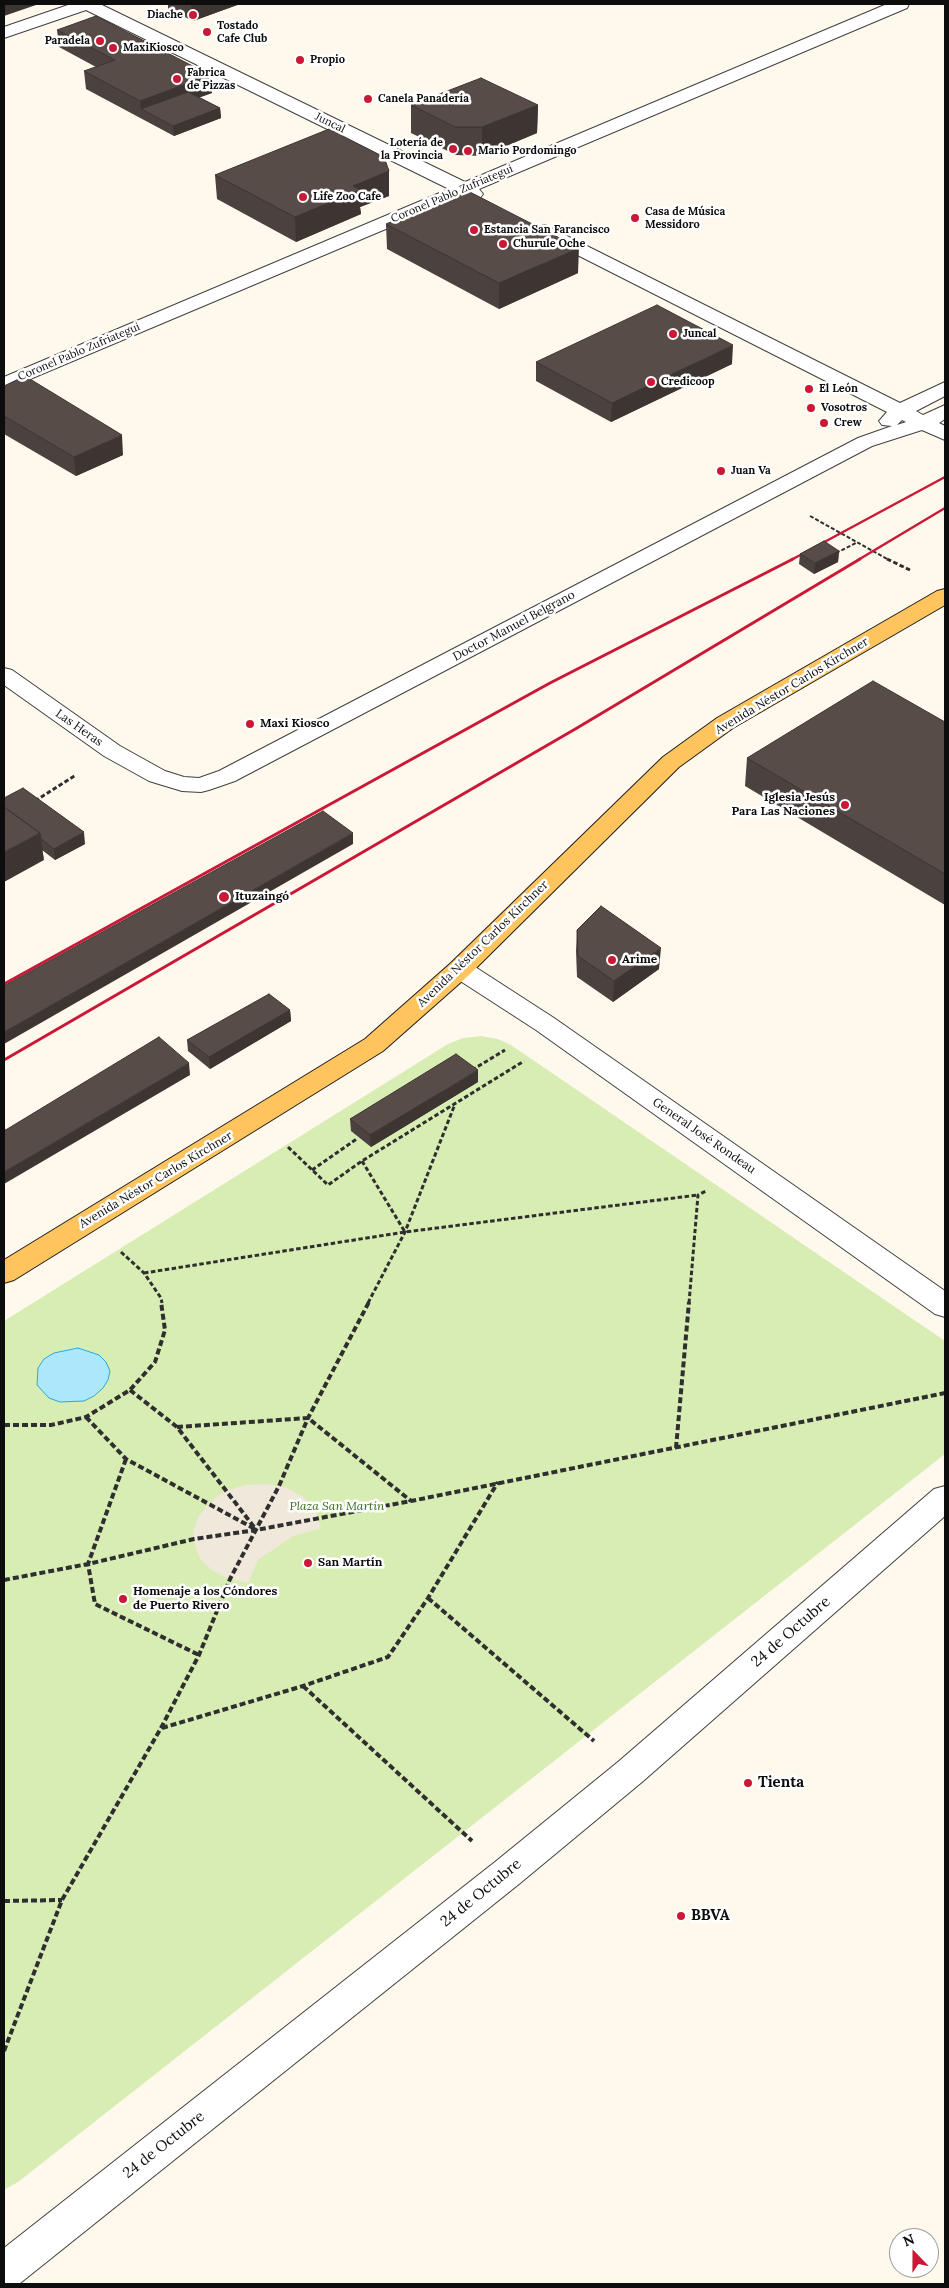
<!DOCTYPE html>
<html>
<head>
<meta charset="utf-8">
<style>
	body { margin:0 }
	#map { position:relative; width:949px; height:2288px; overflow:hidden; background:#fff9ed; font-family:Lora,serif }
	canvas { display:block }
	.frame { position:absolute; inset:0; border:5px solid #0d0d0d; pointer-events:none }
	.north { position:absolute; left:889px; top:2228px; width:50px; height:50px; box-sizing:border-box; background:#fff; border:1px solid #9e9e9e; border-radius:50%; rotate:338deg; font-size:14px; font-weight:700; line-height:20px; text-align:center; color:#0d0d0d }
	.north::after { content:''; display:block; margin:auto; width:18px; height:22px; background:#ca1836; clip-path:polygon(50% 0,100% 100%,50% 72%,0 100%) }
</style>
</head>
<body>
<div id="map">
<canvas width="949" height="2288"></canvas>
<div class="frame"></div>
<div class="north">N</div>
</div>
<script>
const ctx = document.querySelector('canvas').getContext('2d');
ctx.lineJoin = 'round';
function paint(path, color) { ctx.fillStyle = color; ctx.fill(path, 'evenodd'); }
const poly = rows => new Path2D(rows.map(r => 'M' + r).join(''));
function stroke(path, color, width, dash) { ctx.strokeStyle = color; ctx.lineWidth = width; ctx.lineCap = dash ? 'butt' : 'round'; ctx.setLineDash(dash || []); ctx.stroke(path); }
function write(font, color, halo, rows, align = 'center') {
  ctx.font = font + ' Lora,serif'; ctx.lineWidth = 5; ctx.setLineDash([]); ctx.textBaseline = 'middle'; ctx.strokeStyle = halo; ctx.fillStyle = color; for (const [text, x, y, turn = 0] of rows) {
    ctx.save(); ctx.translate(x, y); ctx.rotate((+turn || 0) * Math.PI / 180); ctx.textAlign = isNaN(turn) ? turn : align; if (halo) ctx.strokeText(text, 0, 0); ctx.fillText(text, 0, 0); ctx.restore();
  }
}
paint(poly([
	[481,1036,498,1039,511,1045,945,1341,945,1454,18,2182,4,2190,4,1321,448,1044,463,1038]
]), '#d8edb3');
paint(poly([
	[267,1484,287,1488,305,1498,316,1512,321,1528,293,1536,258,1560,248,1583,230,1579,213,1571,201,1560,195,1546,193,1531,199,1516,209,1503,225,1491,246,1485]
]), '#f0e8db');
const water = poly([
	[78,1348,99,1355,106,1362,110,1371,108,1380,103,1388,94,1396,84,1401,60,1402,49,1398,37,1385,38,1368,44,1359,54,1353,78,1348]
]);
paint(water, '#ace8fc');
stroke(water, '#2ca9da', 1);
const street = poly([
	[71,4,100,4,465,182,887,4,909,4,907,8,479,189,483,194,480,198,474,200,464,196,4,390,4,377,449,189,86,10,4,38,4,27,71,4],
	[545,225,900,403,945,382,945,396,916,411,923,415,945,405,945,419,939,423,945,426,945,440,922,430,872,446,235,781,209,790,201,792,182,791,149,781,104,756,4,685,4,668,12,670,120,746,165,771,184,777,199,778,219,771,858,438,892,426,882,425,879,421,887,412,538,235,536,231,538,227,545,225],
	[902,420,906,422,897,425,902,420],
	[460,961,469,963,554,1018,945,1291,945,1317,935,1314,536,1030,451,975,447,969,451,963,460,961],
	[945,1486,945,1516,642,1782,519,1884,19,2284,4,2284,4,2248,495,1862,618,1762,934,1489,945,1486]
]);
const primary = poly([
	[945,589,945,605,733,728,679,767,469,975,383,1051,14,1280,4,1283,4,1260,365,1039,451,963,663,757,717,718,937,591,945,589]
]);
stroke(street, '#404040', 2);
stroke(primary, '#1e1e1e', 2);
stroke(poly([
	[810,516,889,560],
	[836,553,856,543]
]), '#2f2f2f', 2, [4, 2]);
stroke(poly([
	[887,559,910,570],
	[35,801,76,775],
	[472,1070,505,1050],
	[288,1147,328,1185,362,1161,524,1061],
	[362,1161,405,1232],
	[312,1170,358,1138],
	[121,1252,144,1273,161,1298,162,1303],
	[144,1273,405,1232,698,1195],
	[368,1303,405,1232,455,1104],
	[689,1303,698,1195,706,1191]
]), '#2f2f2f', 3, [4.5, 2.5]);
stroke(poly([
	[130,1390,177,1427,254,1527],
	[86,1417,126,1459,255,1529],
	[4,1425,51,1425,86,1417,130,1390,155,1362,165,1330,161,1302],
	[177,1427,308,1418,411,1501],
	[676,1448,689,1302],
	[126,1459,88,1564,95,1604,199,1655],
	[4,1580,88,1564,194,1539,256,1530,411,1501,945,1393],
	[428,1598,594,1741],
	[303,1686,472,1841],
	[162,1728,303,1686,388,1657,428,1598,498,1482],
	[4,1901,62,1900],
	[4,2051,62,1900,161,1728,199,1655,230,1579,279,1486,308,1418,369,1302]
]), '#2f2f2f', 4, [6, 3]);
paint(street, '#fff');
paint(primary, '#ffc45d');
stroke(poly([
	[791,560,945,477],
	[858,560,945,508]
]), '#ca1836', 2.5);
stroke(poly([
	[4,984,550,683,793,559],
	[4,1060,577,728,860,559]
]), '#ca1836', 3);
paint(poly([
	[168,4,240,4,193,21,168,9],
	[57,30,210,75,212,93,199,97,220,108,221,118,174,136,86,89,84,71,96,67,59,47],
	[411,105,538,105,537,133,482,156,456,155,411,133],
	[389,171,389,196,360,207,361,214,296,242,217,199,215,175],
	[386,224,578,273,499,309,387,249],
	[536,362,732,364,611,422,536,381],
	[4,386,123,455,76,476,4,434],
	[839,551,838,562,814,574,799,564,800,554],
	[945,722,945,905,745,786,747,758],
	[23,788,85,844,55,860,42,850,44,860],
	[577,930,659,969,613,1002,577,977,576,951],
	[290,1010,291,1021,210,1069,188,1051,187,1040],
	[478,1082,371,1147,351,1131,350,1119]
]), '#4b413e');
paint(poly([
	[4,4,36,4,36,5,4,16],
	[191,4,240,4,193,21],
	[210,75,212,93,152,115,141,109,140,101],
	[538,105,537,133,482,156,482,127],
	[220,108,221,118,174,136,173,126],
	[389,171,389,196,360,207,361,214,296,242,295,217,353,186],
	[579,248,578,273,499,309,499,283],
	[733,345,732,364,611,422,612,403],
	[122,435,123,455,76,476,74,457],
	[839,551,838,562,814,574,815,563],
	[84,832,85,844,55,860,54,849],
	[40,833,44,860,4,882,4,852],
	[353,833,353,844,4,1044,4,1032],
	[661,948,659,969,613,1002,614,981],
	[290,1010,291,1021,210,1069,209,1057],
	[189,1063,190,1075,4,1184,4,1172],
	[478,1070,478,1082,371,1147,370,1135],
	[4,1120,7,1141,4,1143]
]), '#3d3532');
const building = poly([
	[96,16,210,75,140,101,84,71,115,60,57,30,96,16],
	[481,78,538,105,482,127,455,127,411,105,481,78],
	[188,92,220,108,173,126,141,109,188,92],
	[329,129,384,157,389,171,353,186,360,190,295,217,215,175,329,129],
	[466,190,579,248,499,283,386,224,466,190],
	[657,305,733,345,612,403,536,362,657,305],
	[25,376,122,435,74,457,4,416,4,386,25,376],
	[824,541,839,551,815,563,800,554,824,541],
	[873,681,945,722,945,874,747,758,873,681],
	[23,788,84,832,54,849,41,839,40,833,4,807,4,798,23,788],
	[4,807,40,833,4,852,4,807],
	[323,811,353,833,4,1032,4,986,323,811],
	[601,906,661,948,614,981,578,956,577,930,601,906],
	[269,994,290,1010,209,1057,187,1040,269,994],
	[159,1037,189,1063,4,1172,4,1131,159,1037],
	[456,1054,478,1070,370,1135,350,1119,456,1054]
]);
paint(building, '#574c48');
stroke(building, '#3d3532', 1);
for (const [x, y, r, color] of [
	[193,15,5,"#ca1836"],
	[207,32,5,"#ca1836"],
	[100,41,5,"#ca1836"],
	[113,48,5,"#ca1836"],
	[300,60,5,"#ca1836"],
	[177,79,5,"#ca1836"],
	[368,99,5,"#ca1836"],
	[453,149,5,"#ca1836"],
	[468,151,5,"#ca1836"],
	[303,197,5,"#ca1836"],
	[635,218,5,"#ca1836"],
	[474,230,5,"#ca1836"],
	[503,244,5,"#ca1836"],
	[673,334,5,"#ca1836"],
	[651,382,5,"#ca1836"],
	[809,389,5,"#ca1836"],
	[811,408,5,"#ca1836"],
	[824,423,5,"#ca1836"],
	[721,471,5,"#ca1836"],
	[250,724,5,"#ca1836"],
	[845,805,5,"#ca1836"],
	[224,897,6,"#ca1836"],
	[612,960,5,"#ca1836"],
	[308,1563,5,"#ca1836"],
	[123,1599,5,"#ca1836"],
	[748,1783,5,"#ca1836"],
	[681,1916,5,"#ca1836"]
]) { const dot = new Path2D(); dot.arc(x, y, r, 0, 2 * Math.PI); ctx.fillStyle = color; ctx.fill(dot); stroke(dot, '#fff', 2); }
write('bold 11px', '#0d0d0d', '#fff', [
	["Diache",183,15,"right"],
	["Tostado",217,26],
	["Cafe Club",217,39],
	["Paradela",90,41,"right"],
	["MaxiKiosco",123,48],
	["Propio",310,60],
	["Fabrica",187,73],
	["de Pizzas",187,86],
	["Canela Panadería",378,99],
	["Lotería de",443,143,"right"],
	["la Provincia",443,156,"right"],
	["Mario Pordomingo",478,151],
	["Life Zoo Cafe",313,197],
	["Casa de Música",645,212],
	["Messidoro",645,225],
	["Estancia San Farancisco",484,230],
	["Churule Oche",513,244],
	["Juncal",683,334],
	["Credicoop",661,382],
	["El León",819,389],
	["Vosotros",821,408],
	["Crew",834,423],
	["Juan Va",731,471]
], 'left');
write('11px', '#0d0d0d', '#fff', [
	["Juncal",330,123,26],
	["Coronel Pablo Zufriategui",452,194,-23],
	["Coronel Pablo Zufriategui",79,352,-23]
]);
write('12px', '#0d0d0d', '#fff', [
	["Doctor Manuel Belgrano",514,626,-28],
	["Avenida Néstor Carlos Kirchner",792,686,-31],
	["Las Heras",79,728,35],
	["Avenida Néstor Carlos Kirchner",483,944,-44],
	["General José Rondeau",704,1136,35],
	["Avenida Néstor Carlos Kirchner",156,1180,-31]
]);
write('bold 12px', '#0d0d0d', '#fff', [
	["Maxi Kiosco",260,724],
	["Iglesia Jesús",835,798,"right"],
	["Para Las Naciones",835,812,"right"],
	["Ituzaingó",235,897],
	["Arime",622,960],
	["San Martín",318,1563],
	["Homenaje a los Cóndores",133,1592],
	["de Puerto Rivero",133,1606]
], 'left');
write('italic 12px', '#336b17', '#fff', [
	["Plaza San Martín",337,1507]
]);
write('15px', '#0d0d0d', '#fff', [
	["24 de Octubre",791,1632,-41],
	["24 de Octubre",481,1893,-39],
	["24 de Octubre",164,2145,-38]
]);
write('bold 15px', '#0d0d0d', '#fff', [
	["Tienta",758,1783],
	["BBVA",691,1916]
], 'left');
</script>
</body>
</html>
